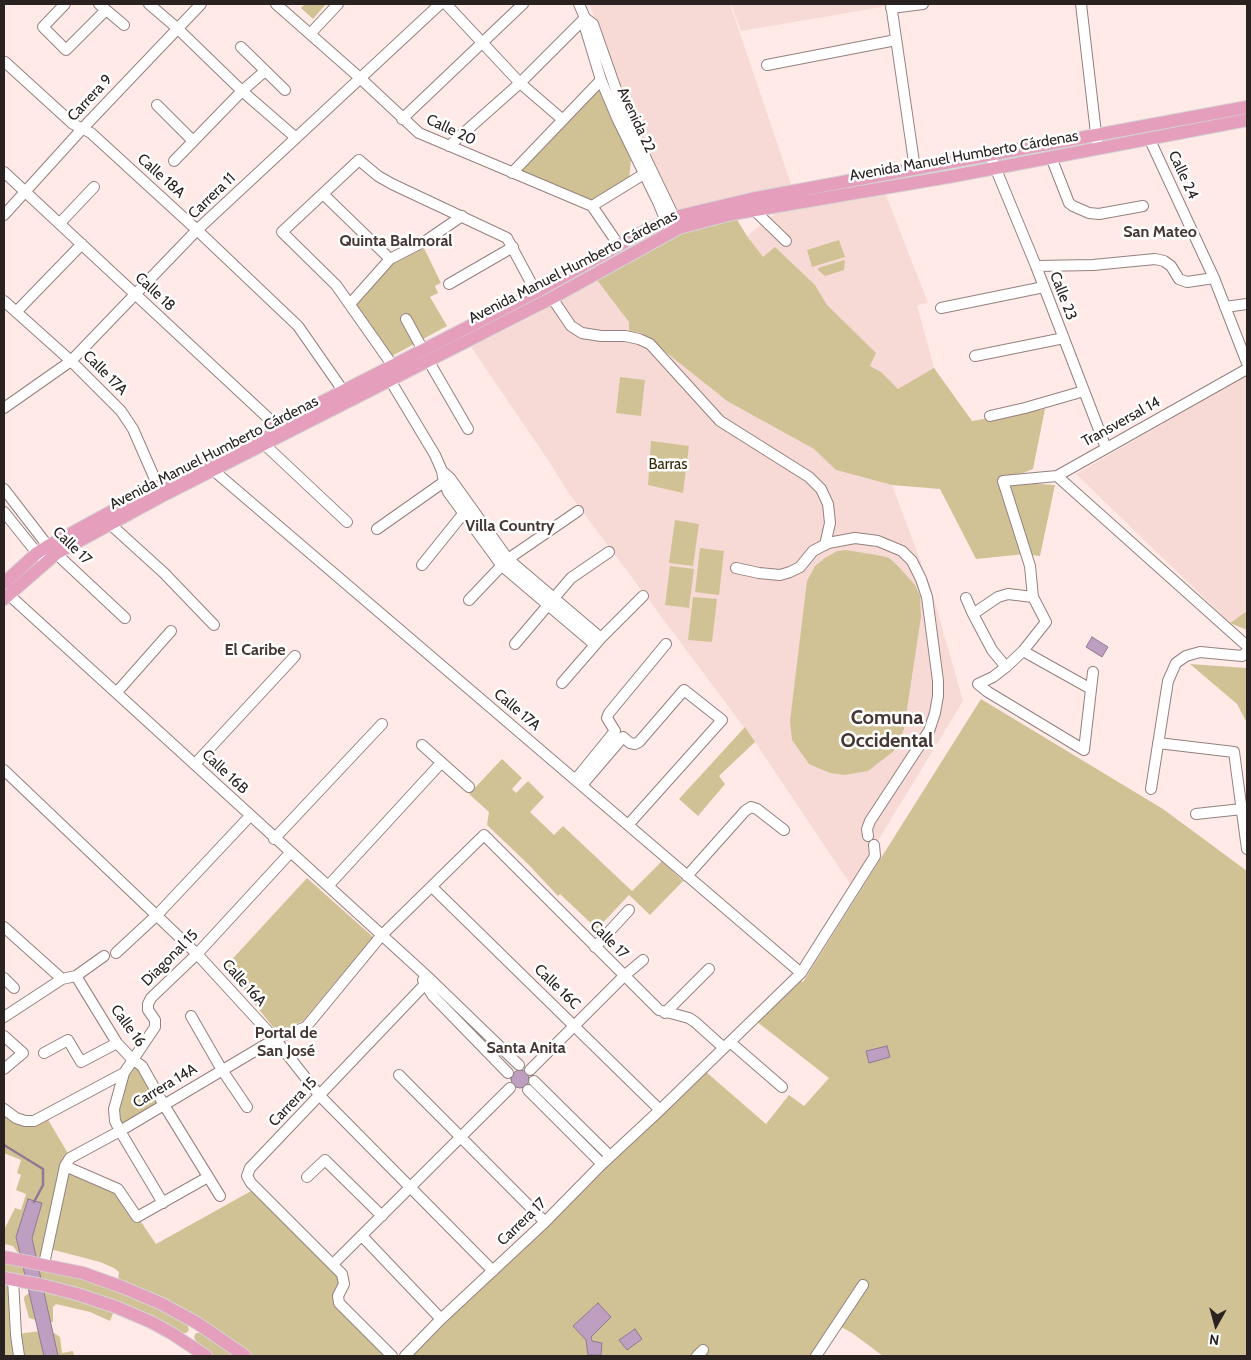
<!DOCTYPE html>
<html>
<head>
<meta charset="utf-8">
<style>
	body { margin:0 }
	#map { position:relative; width:1251px; height:1360px; overflow:hidden; background:#ffeae7; font-family:Cabin,sans-serif }
	canvas { display:block }
	.frame { position:absolute; inset:0; border:5px solid #292221; pointer-events:none }
	.north { position:absolute; left:1191px; top:1300px; width:50px; height:50px; -webkit-text-stroke:4px #fff; paint-order:stroke; rotate:187deg; font-size:14px; font-weight:700; line-height:20px; text-align:center; color:#292221 }
	.north::after { content:''; display:block; margin:auto; width:18px; height:22px; background:#292221; clip-path:polygon(50% 0,100% 100%,50% 72%,0 100%) }
</style>
</head>
<body>
<div id="map">
<canvas width="1251" height="1360"></canvas>
<div class="frame"></div>
<div class="north">N</div>
</div>
<script>
const ctx = document.querySelector('canvas').getContext('2d');
ctx.lineJoin = 'round';
function paint(path, color) { ctx.fillStyle = color; ctx.fill(path, 'evenodd'); }
const poly = rows => new Path2D(rows.map(r => 'M' + r).join(''));
function stroke(path, color, width, dash) { ctx.strokeStyle = color; ctx.lineWidth = width; ctx.lineCap = dash ? 'butt' : 'round'; ctx.setLineDash(dash || []); ctx.stroke(path); }
function write(font, color, halo, rows, align = 'center') {
  ctx.font = font + ' Cabin,sans-serif'; ctx.lineWidth = 5; ctx.setLineDash([]); ctx.textBaseline = 'middle'; ctx.strokeStyle = halo; ctx.fillStyle = color; for (const [text, x, y, turn = 0] of rows) {
    ctx.save(); ctx.translate(x, y); ctx.rotate((+turn || 0) * Math.PI / 180); ctx.textAlign = isNaN(turn) ? turn : align; if (halo) ctx.strokeText(text, 0, 0); ctx.fillText(text, 0, 0); ctx.restore();
  }
}
paint(poly([
	[594,4,730,4,792,187,676,213,627,104,590,5],
	[731,4,887,4,888,6,741,31],
	[886,195,928,303,917,305,934,368,950,391,847,423,765,260,747,236,776,213],
	[597,280,710,388,727,401,814,449,836,470,892,485,932,592,963,701,851,885,755,742,568,492,550,463,471,347,537,314],
	[1247,375,1247,611,1230,623,1076,474]
]), '#f7dad5');
paint(poly([
	[305,4,326,4,313,19,301,8],
	[598,87,631,160,629,180,592,202,517,172],
	[736,218,747,236,763,257,775,247,815,285,827,305,876,353,870,366,881,372,898,389,934,368,972,421,1045,409,1033,469,1008,479,1009,482,1055,485,1040,556,1025,554,976,559,940,489,892,485,836,470,814,449,727,401,642,333,629,331,629,322,597,280,672,236],
	[839,240,845,257,812,267,807,250],
	[424,248,441,283,435,286,438,293,430,297,447,326,392,356,356,304,389,266],
	[844,260,845,262,844,270,825,276,818,270,818,268],
	[620,377,645,380,641,416,616,413],
	[651,441,689,446,683,493,648,485],
	[675,520,699,524,693,566,669,563],
	[700,548,724,551,719,595,695,592],
	[846,550,882,556,889,558,897,565,915,585,920,596,921,617,904,729,894,751,868,771,844,775,830,773,809,764,792,740,790,721,807,581,815,566,825,558,837,551],
	[670,566,694,569,689,608,665,605],
	[693,597,717,599,712,642,688,640],
	[1247,611,1247,630,1230,623],
	[1190,664,1247,668,1247,723,1237,704],
	[981,699,1163,809,1247,871,1247,1356,883,1356,852,1333,834,1323,812,1356,409,1356,705,1071,766,1124,789,1095,804,1106,829,1078,756,1021,799,980,803,982],
	[745,727,755,742,719,776,725,784,698,816,679,799],
	[502,759,522,778,512,789,516,793,528,781,544,797,530,812,554,835,563,826,632,891,662,861,683,881,650,915,629,895,597,929,560,894,558,896,528,864,487,825,489,812,469,794],
	[307,878,373,937,303,1021,277,1032,225,967],
	[133,1062,141,1067,161,1104,121,1128,116,1108],
	[4,1113,14,1120,47,1118,69,1155,41,1259,17,1252,13,1246,4,1244,5,1235,4,1234,4,1230,15,1208,21,1210,26,1194,16,1190,21,1175,17,1173,21,1160,4,1153],
	[68,1171,116,1191,139,1219,156,1244,253,1190,339,1276,340,1282,335,1292,387,1356,253,1356,248,1352,118,1280,119,1272,114,1268,100,1262,50,1249],
	[4,1262,24,1265,26,1276,4,1273],
	[38,1268,81,1278,116,1289,158,1308,187,1324,189,1330,186,1333,182,1333,41,1279],
	[4,1283,10,1284,17,1356,4,1356],
	[30,1292,48,1292,114,1311,110,1321,90,1312,56,1304,53,1307,53,1322,36,1320,29,1318,24,1300,24,1297],
	[41,1331,54,1333,60,1337,62,1353,73,1351,74,1356,22,1356,18,1336,24,1333],
	[196,1333,201,1333,237,1356,215,1356,197,1344,194,1337]
]), '#d1c296');
const water = poly([
	[1092,637,1108,647,1102,657,1086,647,1092,637],
	[887,1046,890,1057,869,1063,866,1051,887,1046],
	'511 1079a9 9 0 1 1 18 0a9 9 0 1 1-18 0Z',
	[28,1199,42,1203,32,1238,58,1356,44,1356,16,1237,28,1199],
	[598,1303,611,1317,591,1337,592,1341,602,1343,601,1355,588,1355,586,1340,573,1326,598,1303],
	[635,1329,642,1339,627,1350,619,1340,635,1329]
]);
paint(water, '#be9ec1');
stroke(water, '#917991', 1);
stroke(poly([
	[4,1145,43,1169,43,1185,34,1202]
]), '#917991', 2.5);
const minor = poly([
	[65,4,43,27,66,50,106,10],
	[99,4,124,25],
	[149,4,177,28,242,91,295,137],
	[276,4,360,78,419,133,592,206,618,244],
	[446,4,520,83,563,120],
	[579,4,585,18,585,27,601,80,617,118,658,202,668,226],
	[891,4,915,169],
	[1081,4,1097,142],
	[891,8,923,4],
	[585,18,593,24,625,115,677,223],
	[310,34,338,4],
	[241,47,285,90],
	[5,62,73,124,91,133,197,230,298,326,344,392],
	[767,65,896,40],
	[157,105,193,141],
	[402,119,523,4],
	[1149,138,1214,278,1247,363],
	[449,146,520,83,585,18],
	[990,155,1036,266,1106,448],
	[1051,157,1069,203,1073,206,1089,213,1099,214,1143,206],
	[174,161,242,91,265,71],
	[4,172,281,430],
	[512,173,601,80],
	[323,194,390,259],
	[752,205,754,210,786,241],
	[592,206,644,174],
	[4,215,82,129,201,4],
	[60,223,94,187],
	[1036,266,1093,265,1155,259,1164,261,1171,266,1179,279,1187,282,1214,278],
	[449,284,513,247],
	[552,298,571,326,582,333,601,336,625,336,639,339,650,344,720,421,809,477,821,489,828,504,830,523,825,545],
	[4,301,71,361,121,411,133,429,158,486],
	[350,304,390,259,427,240,462,216],
	[1225,307,1247,304],
	[941,308,1044,287],
	[16,312,82,244],
	[406,319,423,350],
	[975,356,1064,338],
	[428,360,468,429],
	[393,366,336,285,282,232,359,160,378,176,392,184,507,238,536,292],
	[390,380,435,455,442,471,444,482,448,492,502,566,595,645],
	[4,408,71,361,197,230,440,4],
	[990,416,1025,408,1084,391],
	[264,444,347,522],
	[213,470,801,973],
	[442,471,450,478,508,559,601,638],
	[1057,476,1247,646],
	[4,489,48,546,125,618],
	[4,512,37,553,46,561],
	[110,524,164,573,214,625],
	[377,529,448,479],
	[422,565,467,509],
	[736,568,759,573,780,575,790,572,800,567,813,551,828,543,855,538,878,541,902,551,912,561,921,579,927,597,938,681,938,696,935,713,929,731,870,821,867,829,868,836],
	[8,594,430,979,519,1065],
	[966,598,973,614,992,650,1006,667],
	[469,600,508,559,578,511],
	[973,614,998,597,1008,594,1033,597],
	[515,644,571,578,609,552],
	[1023,651,1091,689],
	[1093,672,1084,750,988,692,978,684,993,677,1006,667,1023,651,1046,622,1033,597,1030,566,1003,481,1057,476,1247,369],
	[562,683,601,638,643,596],
	[117,692,171,631],
	[1158,743,1234,752,1247,849],
	[422,745,469,787],
	[195,764,295,656],
	[4,770,197,954,275,1039,320,1096,493,1271],
	[576,779,615,731,607,718,609,713,666,644],
	[582,785,623,737,630,743,635,744,639,742,684,690,722,720,628,825],
	[1151,789,1168,681,1176,663,1186,656,1200,652,1242,656,1247,652],
	[1196,814,1242,809],
	[274,839,382,724],
	[687,876,745,811,751,807,757,809,784,830],
	[328,886,441,763],
	[432,887,660,1110],
	[4,927,62,979,76,976,117,1043,132,1059,142,1066,164,1105,220,1196],
	[595,947,629,910],
	[116,953,157,915,250,816],
	[76,976,104,956],
	[4,978,14,988],
	[423,980,433,996,508,1073],
	[665,1013,709,969],
	[191,1016,222,1070,247,1107],
	[4,1017,62,979],
	[4,1036,23,1053,4,1069],
	[730,1042,782,1087],
	[44,1053,68,1040,81,1062,117,1043],
	[530,1070,624,976,643,960],
	[399,1075,545,1222],
	[534,1081,610,1156],
	[528,1090,602,1164],
	[4,1109,16,1118,25,1121,34,1121,124,1073],
	[65,1166,118,1189,137,1217,208,1177],
	[307,1177,325,1160,382,1216],
	[163,1203,120,1131,115,1121,114,1109,124,1073,155,1027,155,1020,148,1010,148,1004,151,998,197,954,290,853],
	[362,1236,441,1319],
	[44,1264,65,1166,70,1158,120,1131,275,1039,306,1027,381,936,484,835,659,1010,689,1018,695,1022,724,1048],
	[333,1264,510,1088],
	[13,1279,16,1335,19,1356],
	[392,1356,339,1303,338,1296,344,1284,342,1274,251,1183,247,1176,250,1168,430,979],
	[405,1356,441,1319,545,1222,602,1164,660,1110,801,973,875,856,874,845],
	[697,1356,703,1350],
	[816,1356,863,1285]
]);
const major = poly([
	[4,583,37,553,48,546,158,486,536,292,642,232,675,217,751,199,1247,107],
	[4,599,57,553,162,496,552,298,679,228,732,214,954,176,1247,120],
	[4,1257,83,1273,122,1287,160,1303,197,1323,245,1356],
	[4,1278,42,1285,77,1294,116,1307,151,1322,171,1333,206,1356]
]);
stroke(minor, '#94817e', 12);
stroke(major, '#d4d3d3', 14);
stroke(minor, '#fff', 10);
stroke(major, '#e59ebc', 12);
write('15px', '#292221', '#fff', [
	["Carrera 9",90,98,-47],
	["Avenida 22",636,120,65],
	["Calle 20",451,130,25],
	["Avenida Manuel Humberto Cárdenas",964,156,-10],
	["Calle 24",1183,175,65],
	["Calle 18A",161,176,42],
	["Carrera 11",212,196,-44],
	["Avenida Manuel Humberto Cárdenas",573,267,-27],
	["Calle 18",155,292,43],
	["Calle 23",1063,296,69],
	["Calle 17A",105,373,45],
	["Transversal 14",1121,422,-29],
	["Avenida Manuel Humberto Cárdenas",214,453,-27],
	["Calle 17",72,546,44],
	["Calle 17A",517,710,40],
	["Calle 16B",225,772,43],
	["Calle 17",609,940,45],
	["Diagonal 15",170,958,-45],
	["Calle 16A",244,983,48],
	["Calle 16C",557,987,44],
	["Calle 16",128,1026,54],
	["Carrera 14A",165,1086,-31],
	["Carrera 15",293,1102,-46],
	["Carrera 17",522,1222,-44]
]);
write('15px', '#342903', '#fff', [
	["Barras",668,465]
]);
write('bold 16px', '#463734', '#fff', [
	["San Mateo",1160,232],
	["Quinta Balmoral",396,241],
	["Villa Country",510,526],
	["El Caribe",255,650],
	["Portal de",286,1033],
	["San José",286,1051],
	["Santa Anita",526,1048]
]);
write('bold 20px', '#463734', '#fff', [
	["Comuna",887,718],
	["Occidental",887,741]
]);
</script>
</body>
</html>
